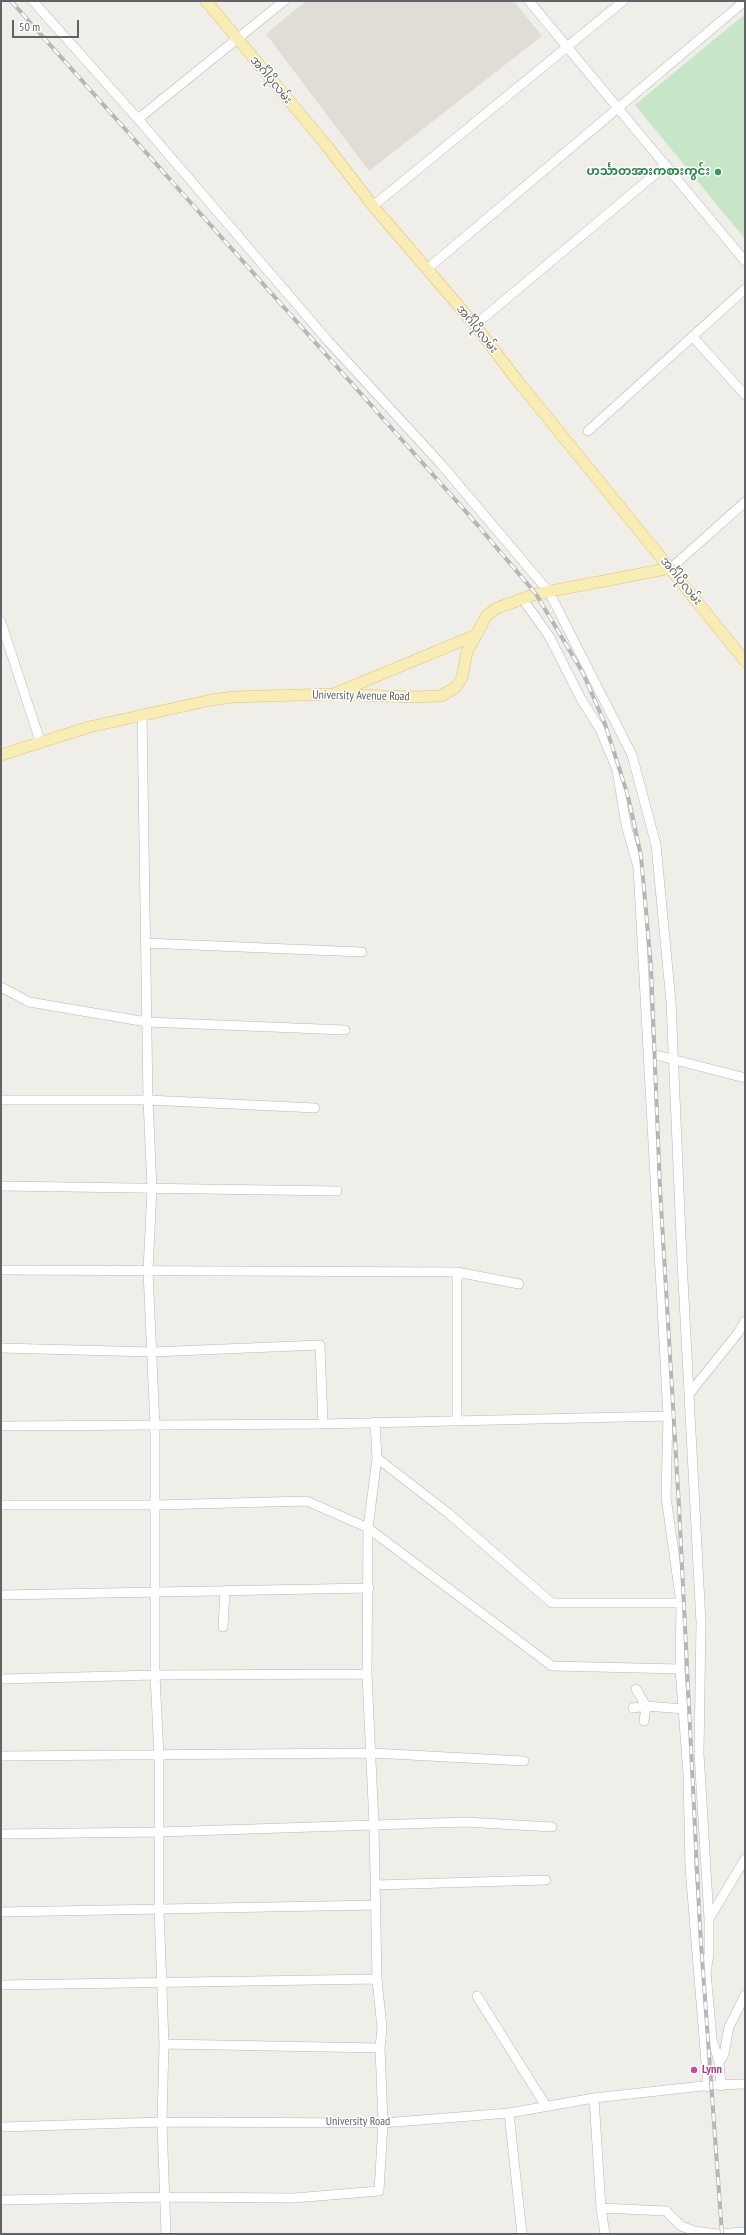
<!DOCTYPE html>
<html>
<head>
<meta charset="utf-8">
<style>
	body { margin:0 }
	#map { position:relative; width:746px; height:2235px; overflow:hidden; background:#f0eee8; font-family:"PT Sans Narrow",sans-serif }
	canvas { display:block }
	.frame { position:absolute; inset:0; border:2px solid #5f6266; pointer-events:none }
	.scale { position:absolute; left:12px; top:20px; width:67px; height:18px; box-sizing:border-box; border:2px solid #5f6266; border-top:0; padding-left:5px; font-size:12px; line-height:14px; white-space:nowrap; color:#5f6266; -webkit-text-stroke:3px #fff; paint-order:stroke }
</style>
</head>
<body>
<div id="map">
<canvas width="746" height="2235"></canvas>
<div class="frame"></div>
<div class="scale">50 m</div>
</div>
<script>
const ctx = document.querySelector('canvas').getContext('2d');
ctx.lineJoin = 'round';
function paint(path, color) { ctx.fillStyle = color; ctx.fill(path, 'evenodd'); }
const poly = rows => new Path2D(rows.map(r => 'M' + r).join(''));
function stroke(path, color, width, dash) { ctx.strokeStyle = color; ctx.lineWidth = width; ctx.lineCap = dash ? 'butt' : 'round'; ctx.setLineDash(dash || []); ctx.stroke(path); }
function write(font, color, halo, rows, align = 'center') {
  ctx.font = font + ' "PT Sans Narrow","Noto Sans Myanmar",sans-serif'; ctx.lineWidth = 3; ctx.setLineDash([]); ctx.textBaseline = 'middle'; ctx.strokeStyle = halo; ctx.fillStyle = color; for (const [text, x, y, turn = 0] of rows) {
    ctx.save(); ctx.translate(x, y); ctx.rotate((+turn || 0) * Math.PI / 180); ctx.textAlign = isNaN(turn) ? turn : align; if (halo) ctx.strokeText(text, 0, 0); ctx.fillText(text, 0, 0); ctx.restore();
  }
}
paint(poly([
	[306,1,514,1,542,36,369,171,266,34]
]), '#dfddd6');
paint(poly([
	[745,14,745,239,635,105]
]), '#c7e5c7');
const minor = poly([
	[33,1,138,119,329,342,440,463,549,592,632,755,656,845,671,1002,682,1260,701,1623,699,1753,709,1919],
	[529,1,745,261],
	[138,119,284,1],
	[373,206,623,1],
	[427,269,745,1],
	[475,325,666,165],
	[693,337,745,395],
	[588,431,745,289],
	[671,568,745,502],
	[522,598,549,636,581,699,600,729,617,770,626,825,638,867,668,1416,666,1497,681,1603,680,1669,688,1774,690,1868,708,2087],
	[1,622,40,741],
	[142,714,148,1100,152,1188,148,1271,155,1426,155,1675,159,1756,159,1908,164,2044,162,2122,166,2234],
	[145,943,362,952],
	[1,987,29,1002,147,1022,345,1030],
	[648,1053,745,1078],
	[1,1100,148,1100,315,1108],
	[1,1186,337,1191],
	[1,1270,457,1272,519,1284],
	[457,1272,457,1420],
	[1,1348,152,1352,320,1345,323,1424],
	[689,1394,738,1333,745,1321],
	[1,1426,323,1424,668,1416],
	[377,1458,448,1513,552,1603,681,1603],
	[1,1505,156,1505,307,1501,368,1528,552,1666,680,1669],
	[1,1595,369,1588],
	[223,1627,225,1590],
	[1,1679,155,1675,367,1674],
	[636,1689,646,1706,644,1721],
	[633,1708,646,1706,684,1709],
	[1,1756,371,1753,524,1761],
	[1,1834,160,1832,465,1822,552,1827],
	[375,1885,546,1880],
	[1,1912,376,1905],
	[1,1985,377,1979],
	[477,1996,546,2106],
	[164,2044,380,2048],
	[719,2062,724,2054,729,2027,745,1995],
	[721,2086,719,2062,712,2039,706,1972,709,1954,709,1919,745,1859],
	[594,2098,601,2208,605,2234],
	[509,2113,522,2234],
	[1,2127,162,2122,383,2123,509,2113,594,2098,712,2085,745,2084],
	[1,2200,164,2197,294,2198,379,2191,383,2123,380,2048,382,2028,377,1979,374,1825,367,1674,368,1528,377,1458,375,1422],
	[601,2208,666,2211,681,2226,694,2231,717,2234,745,2232]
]);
const major = poly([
	[206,1,327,146,373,206,475,325,517,380,745,661],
	[336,693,476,635],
	[1,755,89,727,211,700,233,697,333,694,412,697,441,696,456,687,462,678,467,652,487,615,497,608,536,594,671,568]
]);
stroke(minor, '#b5b7bb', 10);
stroke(major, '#e6c36b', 12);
stroke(minor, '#fff', 9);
stroke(major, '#f8edb4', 11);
const rail = poly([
	[11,1,468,514,536,594,583,673,605,724,628,796,641,856,651,967,660,1189,679,1506,700,1929,722,2234]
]);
stroke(rail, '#b5b6b6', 4);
stroke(rail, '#fff', 2.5, [8]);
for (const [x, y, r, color] of [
	[718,172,4,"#2e9e5b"],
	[694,2070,4,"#d1479c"]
]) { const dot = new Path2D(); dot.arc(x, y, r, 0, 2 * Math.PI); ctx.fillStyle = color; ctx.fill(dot); stroke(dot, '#fff', 1.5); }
write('12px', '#5f6266', '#fff', [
	["အင်္ဂါပိုလမ်း",271,80,50],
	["အင်္ဂါပိုလမ်း",477,329,51],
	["အင်္ဂါပိုလမ်း",681,581,51],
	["University Avenue Road",361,696,1],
	["University Road",358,2122]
]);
write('bold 12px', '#27864d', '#fff', [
	["ဟင်္သာတအားကစားကွင်း",710,172]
], 'right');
write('bold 12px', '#b23c85', '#fff', [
	["Lynn",702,2070]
], 'left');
</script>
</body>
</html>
